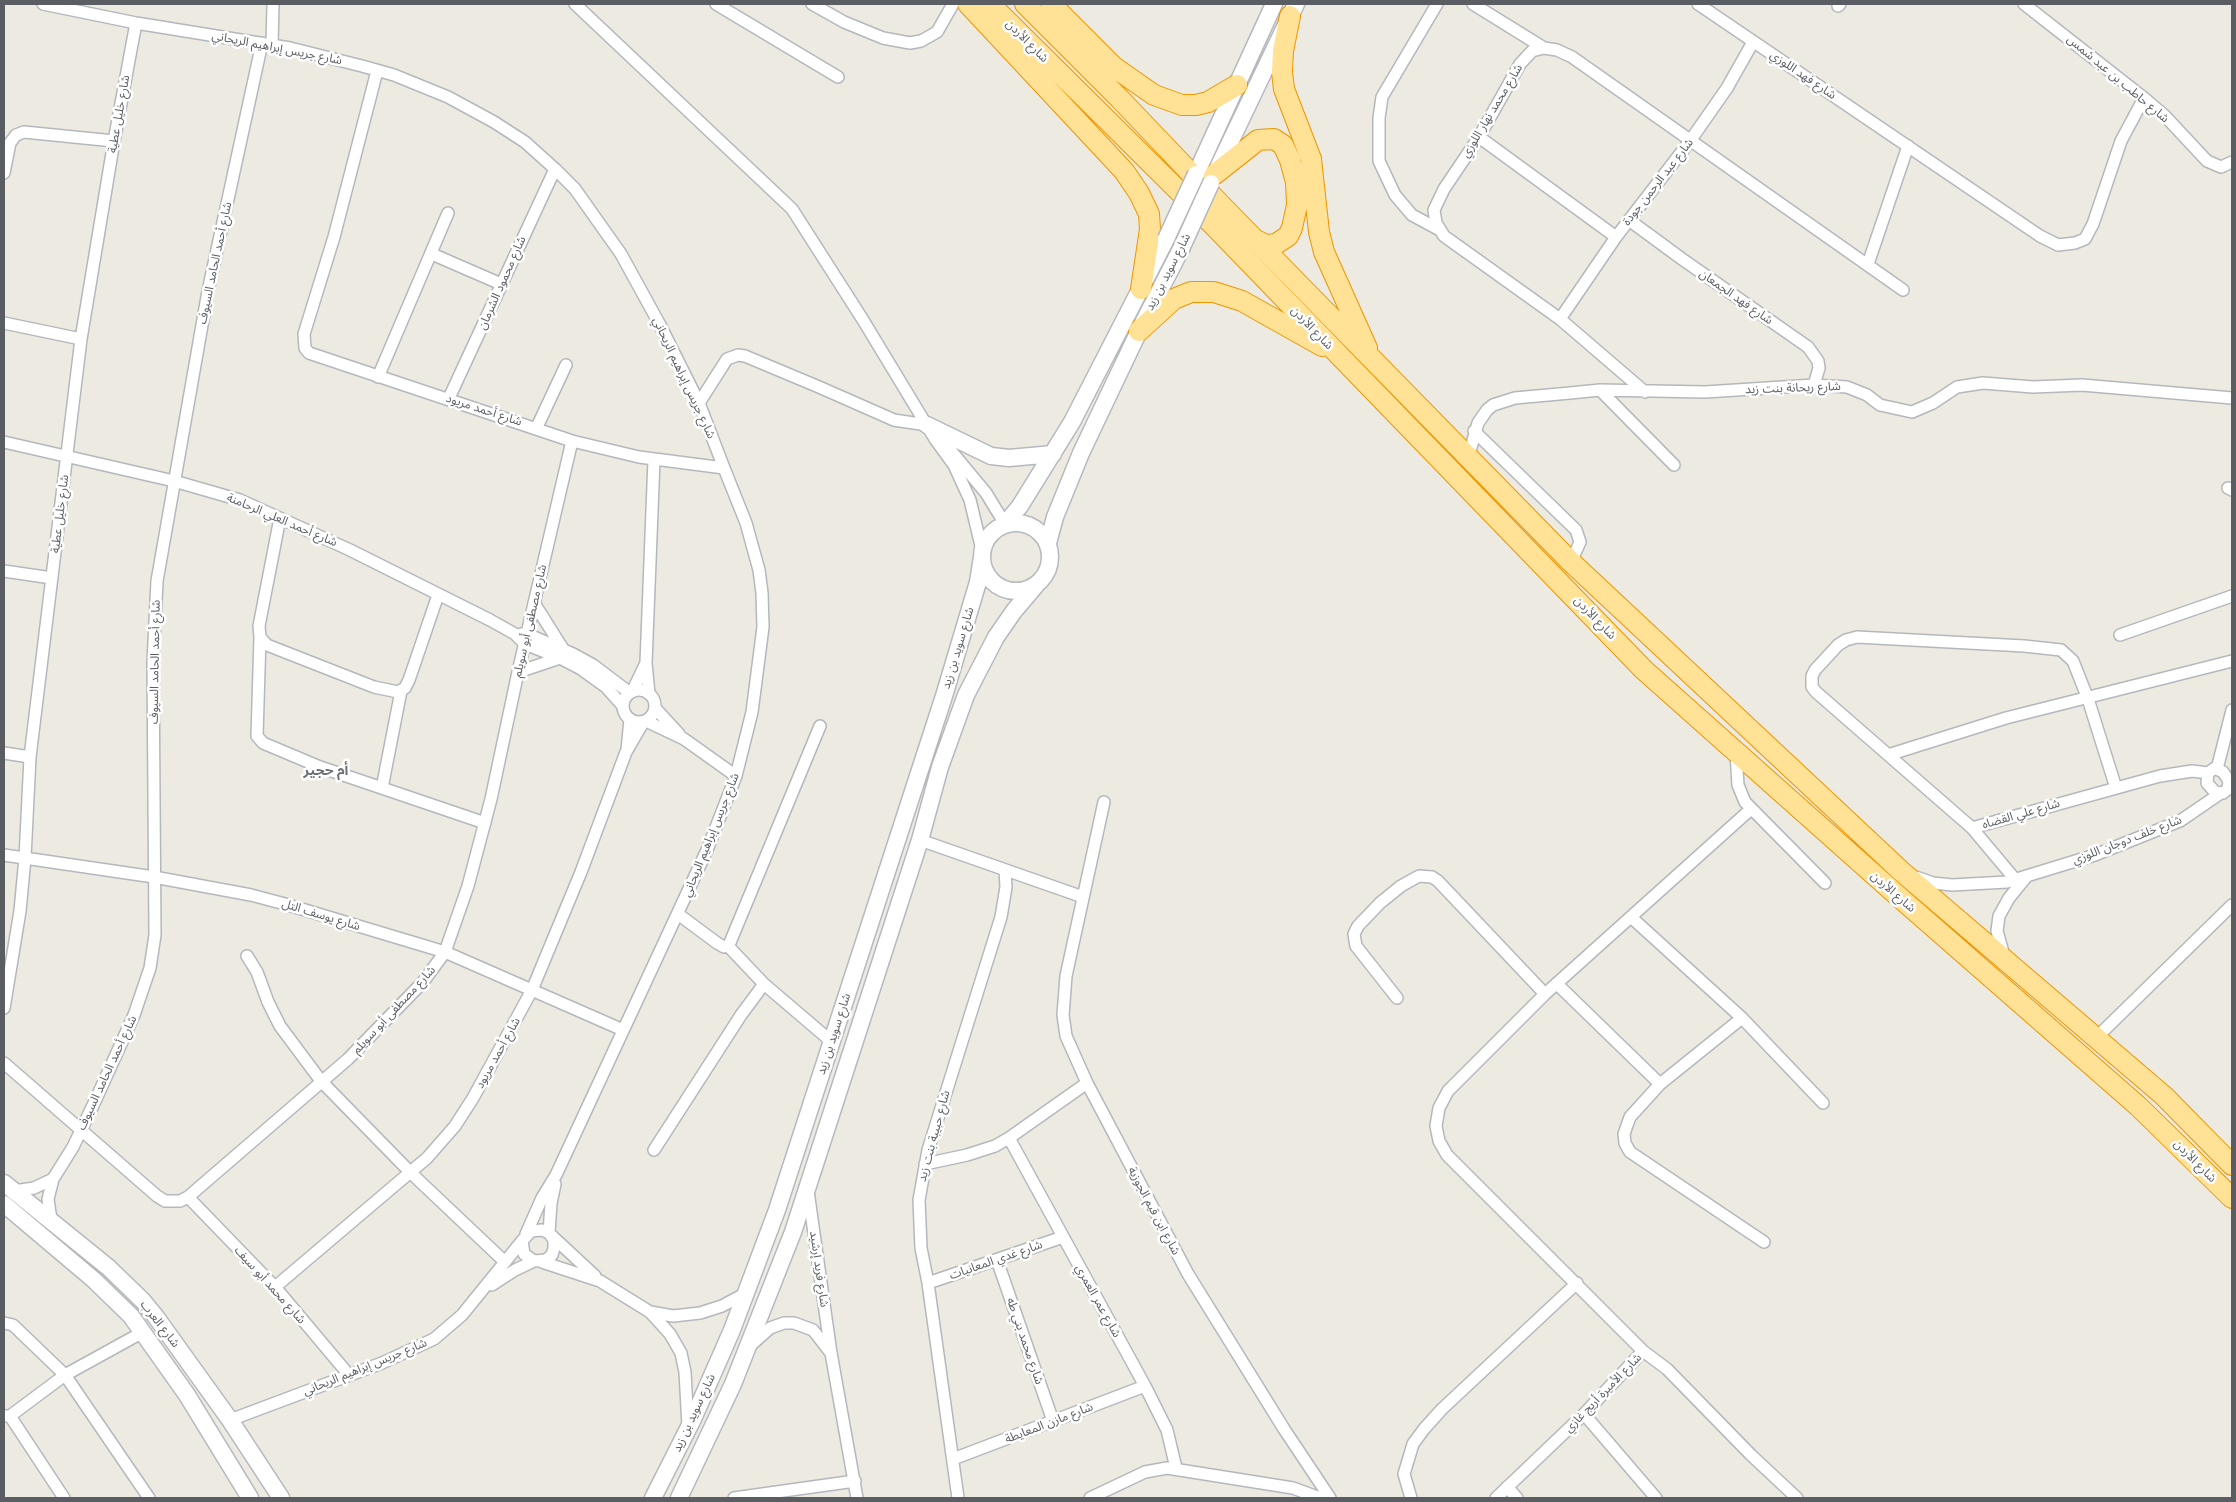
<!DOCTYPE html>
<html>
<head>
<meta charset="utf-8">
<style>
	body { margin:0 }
	#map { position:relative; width:2236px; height:1502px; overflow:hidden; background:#edeae1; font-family:Inter,sans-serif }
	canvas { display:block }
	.frame { position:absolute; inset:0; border:5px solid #5a5e63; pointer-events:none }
</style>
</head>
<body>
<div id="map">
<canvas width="2236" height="1502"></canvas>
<div class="frame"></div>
</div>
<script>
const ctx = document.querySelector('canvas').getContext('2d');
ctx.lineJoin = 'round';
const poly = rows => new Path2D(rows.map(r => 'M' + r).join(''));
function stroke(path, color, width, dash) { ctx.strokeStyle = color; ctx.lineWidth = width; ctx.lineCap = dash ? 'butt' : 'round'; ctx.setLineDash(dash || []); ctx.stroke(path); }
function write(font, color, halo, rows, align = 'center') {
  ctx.font = font + ' Inter,"Noto Sans Arabic",sans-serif'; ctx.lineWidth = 5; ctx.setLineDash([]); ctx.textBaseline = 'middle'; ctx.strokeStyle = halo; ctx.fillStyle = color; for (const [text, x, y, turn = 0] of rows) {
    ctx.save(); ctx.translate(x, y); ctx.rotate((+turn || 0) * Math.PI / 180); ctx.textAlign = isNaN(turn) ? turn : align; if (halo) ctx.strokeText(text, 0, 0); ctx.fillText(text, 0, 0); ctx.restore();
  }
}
const minor = poly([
	[43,4,136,23,290,48,362,66,394,75,448,97,494,122,525,142,555,169,575,189,621,254,660,325,699,403,724,468,746,523,759,570,762,593,763,627,752,712,736,776,707,850,556,1175,542,1198,526,1234],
	[575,4,792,209,863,320,935,439,954,465,970,500,982,550],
	[716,4,838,77],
	[812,4,844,22,883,38,910,43,921,41,937,32,953,4],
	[1437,4,1382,97,1379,118,1379,161,1395,195,1412,215,1438,229],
	[1473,4,1544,48],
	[1698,4,2040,236,2058,245,2075,243,2085,239,2093,224,2121,141,2144,98],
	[2024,4,2144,98,2165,116,2207,161,2221,167,2232,162],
	[1838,6,1840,4],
	[272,45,273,4],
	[377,71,334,237,304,334,305,348,309,353,572,441,639,457,724,468],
	[1479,137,1616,237],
	[4,173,10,143,16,135,24,132,114,141],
	[1629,220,1682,259,1808,347,1818,361,1819,368,1814,385],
	[432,254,501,284],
	[1868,264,1908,146],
	[1560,319,1616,237,1690,141,1727,88,1753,42],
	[4,323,81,339],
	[378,377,448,213],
	[1600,390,1674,465],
	[1645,392,1560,319,1444,236,1436,223,1434,210,1444,189,1479,137,1520,64,1532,51,1544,48,1557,50,1572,57,1903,290],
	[449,398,555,169],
	[699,403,727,359,738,355,745,356,819,387,894,420,927,425,929,427],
	[537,427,566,365],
	[1474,431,1576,530,1580,542,1571,562],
	[4,442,174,481,240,500,350,550,490,620,515,634,525,644,560,658,581,669,606,687,623,706],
	[947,446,986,493,1005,524],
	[1468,458,1478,423,1487,410,1493,405,1515,398,1570,393,1600,390,1705,392,1814,385,1847,387,1867,395,1880,405,1912,412,1933,403,1957,387,1983,383,2033,387,2082,385,2232,398],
	[2228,488,2232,490],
	[280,518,259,626,260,637,267,645,374,687,398,692,405,688,409,680,438,595],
	[4,571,52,578],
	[534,603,563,649],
	[521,634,527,634,573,654,593,665,630,693],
	[2120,635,2232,596],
	[260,637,257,736,263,743,320,767,485,823],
	[518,672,560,658],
	'623 706a16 16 0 1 1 32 0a16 16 0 1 1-32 0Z',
	[632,692,646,663],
	[649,694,646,663,654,460],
	[655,708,679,734],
	[646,721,684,739,736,776],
	[627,750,630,719],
	[4,753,30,757],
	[1736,753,1738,785,1745,802,1825,883],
	[1888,755,2006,718,2232,661],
	[2215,768,2223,772,2229,781,2228,789,2223,793,2215,792,2207,783,2208,773,2215,768],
	[2217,769,2232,710],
	[382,788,401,691],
	[2116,788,2088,699,2073,661,2061,650,2024,646,1857,637,1846,640,1838,645,1815,670,1812,676,1812,687,1816,692,1972,828,2160,776,2192,771,2208,773],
	[1104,802,1066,976,1063,1015,1066,1036,1087,1083,1188,1274,1284,1429,1330,1498],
	[1972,828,2019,884],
	[920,840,1083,897],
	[4,855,154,877,251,895,285,904,445,952,623,1030],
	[1916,877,1933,883,1952,885,2007,882,2095,855,2180,821,2221,793],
	[678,914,717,943,724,947,729,945,820,726],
	[1632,918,1742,1018,1823,1103],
	[247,956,257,972,268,1002,280,1026,321,1081,411,1173,505,1262],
	[2004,956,1997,931,1999,916,2009,898,2027,876],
	[764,984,832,1042],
	[1557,984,1660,1084],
	[1397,998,1356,946,1354,934,1358,926,1380,903,1401,886,1419,876,1432,877,1438,881,1545,994],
	[4,1008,20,911,25,858,30,757,81,339,114,141,136,23],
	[1742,1018,1660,1084,1630,1117,1624,1134,1625,1143,1630,1152,1764,1242],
	[2095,1039,2232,905],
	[4,1063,157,1196,165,1201,180,1201,188,1197,348,1059,423,982,445,952,468,886,491,799,518,672,572,441],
	[1009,1138,1145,1386,1167,1430,1176,1468],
	[654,1150,741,1015,764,984,728,946],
	[925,1164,967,1155,995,1146,1009,1138,1087,1083],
	[14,1191,34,1188,53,1179],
	[808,1191,831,1353,857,1498],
	[188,1197,275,1287,349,1375],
	[51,1220,48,1199,53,1179,73,1147,96,1099,134,1015,150,968,155,935,153,662,157,581,208,291,262,43],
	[549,1233,551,1203,555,1184],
	[552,1236,595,1276],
	[997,1260,1053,1421],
	[542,1262,600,1281,650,1312,661,1324,670,1334,681,1353,685,1372,688,1426],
	[928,1283,1063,1237],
	[492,1285,515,1270,534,1261,546,1260,552,1255,554,1248,554,1240,549,1233,542,1230,531,1231,522,1241,524,1254,534,1261],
	[275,1287,427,1158,455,1126,473,1098,532,990,581,872,626,752,644,721],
	[650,1312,673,1316,700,1313,722,1306,748,1292],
	[4,1323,13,1325,65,1375,149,1498],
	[750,1346,770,1328,784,1323,794,1323,813,1330,830,1352],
	[1643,1351,1447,1155,1439,1141,1436,1126,1439,1108,1448,1091,1545,994,1751,809],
	[1584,1414,1656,1498],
	[4,1416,10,1416,64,1498],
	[10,1416,65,1375,143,1332],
	[230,1420,382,1363,434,1339,462,1315,522,1241],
	[953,1459,1145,1386],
	[1507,1487,1517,1498],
	[734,1498,855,1481],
	[958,1498,928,1283,921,1248,919,1200,928,1150,1001,917,1006,887,1005,870],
	[1090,1498,1145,1472,1167,1468,1293,1488,1320,1498],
	[1411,1498,1404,1474,1413,1444,1424,1429,1442,1409,1577,1283],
	[1496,1498,1584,1414,1643,1351,1667,1369,1751,1455,1797,1498]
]);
const secondary = poly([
	[1196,174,1274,4],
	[1215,174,1296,4],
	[927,425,991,456,1009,458,1053,454],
	'982 557a34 34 0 1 1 68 0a34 34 0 1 1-68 0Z',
	[1005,524,1020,506,1072,422,1166,239],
	[1048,543,1055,517,1081,453,1139,331,1181,249],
	[4,1183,109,1268,143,1301,156,1317,230,1420,281,1498],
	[4,1204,94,1280,131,1316,187,1395,250,1498],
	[653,1498,693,1419,732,1330,777,1210,944,696,978,582,982,557],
	[679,1498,733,1384,793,1232,920,840,940,767,966,695,996,637,1014,611,1036,585]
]);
const trunk = poly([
	[968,4,1124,171,1139,193,1149,214,1150,229,1141,289],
	[990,4,1212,224,1644,670,1898,896,2138,1106,2232,1198],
	[1025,4,1120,99,1223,207,1571,562,1901,871,2164,1096,2232,1165],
	[1051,4,1114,67,1154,95,1182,105,1196,105,1208,102,1237,85],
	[1290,16,1283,51,1282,72,1284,89,1311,159,1319,232,1324,252,1367,348],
	[1215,174,1258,140,1274,139,1283,145,1290,160,1296,182,1297,205,1292,228,1288,236,1276,244,1266,245,1254,239],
	[1139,331,1174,299,1191,292,1214,292,1242,301,1322,346]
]);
stroke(minor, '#b4b8bc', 14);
stroke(secondary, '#b5b9be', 19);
stroke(trunk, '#ef9500', 22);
stroke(minor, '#fff', 11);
stroke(secondary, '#fff', 16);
stroke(trunk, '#ffe296', 20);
const secondaryBridge = poly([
	[1166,239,1196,174],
	[1181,249,1211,183]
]);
stroke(secondaryBridge, '#b5b9be', 19, []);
stroke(secondaryBridge, '#fff', 16);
write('12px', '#5a5e63', '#fff', [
	["شارع الأردن",1027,41,45],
	["شارع جريس إبراهيم الريحاني",277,48,11],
	["شارع فهد اللوزي",1803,75,34],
	["شارع حاطب بن عبد شمس",2118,79,40],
	["شارع محمد نهار اللوزي",1492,111,-59],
	["شارع خليل عطية",119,114,-80],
	["شارع عبد الرحمن جودة",1658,182,-52],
	["شارع أحمد الحامد السيوف",215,263,-78],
	["شارع سويد بن زيد",1168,272,-63],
	["شارع محمود الشرمان",502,283,-66],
	["شارع فهد الجمعان",1736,297,35],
	["شارع الأردن",1312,328,46],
	["شارع جريس إبراهيم الريحاني",684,378,65],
	["شارع ريحانة بنت زيد",1793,388,-2],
	["شارع أحمد مريود",484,410,18],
	["شارع خليل عطية",60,514,-83],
	["شارع أحمد العلي الرحامنة",282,520,23],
	["شارع الأردن",1595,618,46],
	["شارع مصطفى أبو سويلم",530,621,-77],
	["شارع سويد بن زيد",958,648,-73],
	["شارع أحمد الحامد السيوف",155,662,-89],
	["شارع علي القضاه",2021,814,-16],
	["شارع جريس إبراهيم الريحاني",711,835,-68],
	["شارع خلف دوجان اللوزي",2127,840,-21],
	["شارع الأردن",1893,892,41],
	["شارع يوسف التل",321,915,17],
	["شارع مصطفى أبو سويلم",394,1010,-47],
	["شارع سويد بن زيد",834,1034,-72],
	["شارع أحمد مريود",498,1053,-61],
	["شارع أحمد الحامد السيوف",107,1073,-65],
	["شارع حبيبة بنت زيد",934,1136,-75],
	["شارع الأردن",2195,1161,45],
	["شارع ابن قيم الجوزية",1154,1211,62],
	["شارع غدي المعانيات",996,1260,-19],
	["شارع فريد إرشيد",819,1269,82],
	["شارع محمد أبو سيف",270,1285,48],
	["شارع عمر العمري",1098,1301,61],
	["شارع العرب",160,1324,52],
	["شارع محمد بني طه",1025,1341,71],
	["شارع جريس إبراهيم الريحاني",365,1367,-22],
	["شارع الأميرة أريج غازي",1603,1393,-46],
	["شارع سويد بن زيد",694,1413,-65],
	["شارع مازن المعايطة",1049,1423,-21]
]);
write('bold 14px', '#6b7075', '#fff', [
	["أم حجير",326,771]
]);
</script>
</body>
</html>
